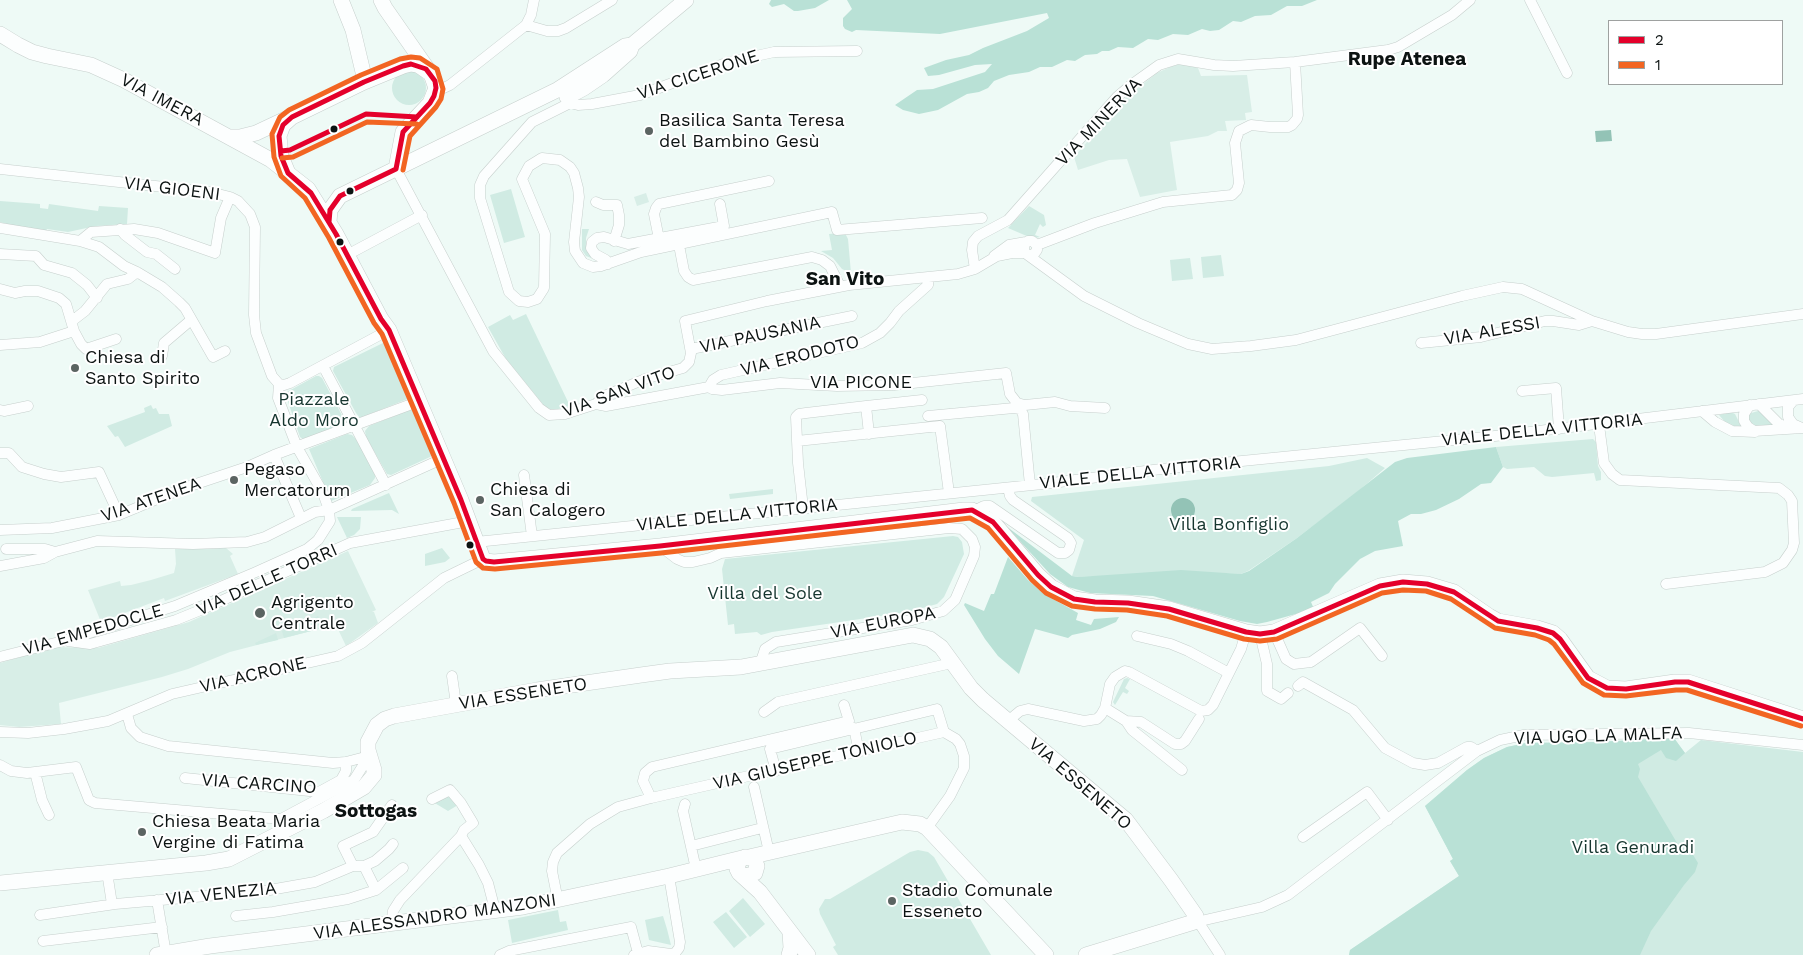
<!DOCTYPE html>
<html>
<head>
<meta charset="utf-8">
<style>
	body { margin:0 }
	#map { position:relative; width:1803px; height:955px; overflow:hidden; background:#eefaf6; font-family:"Work Sans",sans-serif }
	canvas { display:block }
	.legend { position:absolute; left:1608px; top:20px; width:175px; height:65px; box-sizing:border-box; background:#fff; border:1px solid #9ea1a0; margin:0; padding:6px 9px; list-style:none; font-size:15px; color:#0c1312 }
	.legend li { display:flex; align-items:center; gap:10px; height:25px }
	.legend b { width:25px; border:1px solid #9ea1a0 }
</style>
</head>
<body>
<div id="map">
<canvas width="1803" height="955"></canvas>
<ul class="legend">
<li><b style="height:6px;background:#e4002b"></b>2</li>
<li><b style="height:6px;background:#f26522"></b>1</li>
</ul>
</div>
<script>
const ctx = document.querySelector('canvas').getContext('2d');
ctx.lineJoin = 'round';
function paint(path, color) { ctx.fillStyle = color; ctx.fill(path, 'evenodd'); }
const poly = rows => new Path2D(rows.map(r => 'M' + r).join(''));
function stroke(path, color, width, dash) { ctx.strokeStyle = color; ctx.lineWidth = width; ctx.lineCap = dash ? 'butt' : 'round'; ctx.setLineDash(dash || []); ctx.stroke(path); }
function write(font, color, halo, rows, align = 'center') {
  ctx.font = font + ' "Work Sans",sans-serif'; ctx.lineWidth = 4; ctx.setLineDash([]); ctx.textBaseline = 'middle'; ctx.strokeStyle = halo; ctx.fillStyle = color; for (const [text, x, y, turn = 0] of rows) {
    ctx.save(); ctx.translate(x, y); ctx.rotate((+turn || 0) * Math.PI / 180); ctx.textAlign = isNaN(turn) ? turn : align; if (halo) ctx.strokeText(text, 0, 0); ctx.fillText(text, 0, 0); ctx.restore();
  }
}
paint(poly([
	[1180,64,1192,66,1198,68,1201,76,1247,75,1252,112,1245,113,1246,120,1225,121,1227,131,1218,131,1208,136,1170,142,1177,190,1140,197,1127,159,1109,160,1078,170,1074,157,1125,98,1157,73,1170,67],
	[646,193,649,202,637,206,634,197],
	[226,548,233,554,230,556,238,574,165,601,164,598,101,622,88,590,120,581,121,586,131,585,151,580,174,573,176,564,175,549],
	[348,551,376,610,372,612,374,612,378,623,346,646,335,623,323,628,230,652,188,669,162,677,59,703,61,724,19,727,0,725,0,663,54,647,98,648,189,622]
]), '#d8eee7');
paint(poly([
	'392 88a17 17 0 1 1 34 0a17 17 0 1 1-34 0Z',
	[511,189,525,237,504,243,490,195],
	[0,201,40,204,40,208,48,209,49,204,98,211,99,206,128,208,127,224,96,226,68,232,47,229,46,231,14,226,0,222],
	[1029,206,1044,215,1046,225,1043,227,1040,224,1035,235,1040,237,1034,238,1029,237,1008,228],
	[582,229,589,229,586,238,586,248,594,259,586,256,582,250],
	[845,233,848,239,851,273,842,269,833,258,821,251,832,250,829,234],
	[1221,255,1224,276,1203,278,1201,257],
	[1190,258,1193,279,1172,281,1170,260],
	[526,314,570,406,554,410,546,408,506,359,488,327,510,315,513,320],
	[385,342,388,343,410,398,360,418,356,413,333,371,334,367],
	[316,376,319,376,322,378,345,421,343,426,303,439,300,437,285,393],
	[151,405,153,409,156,408,159,414,169,414,172,426,125,447,118,436,115,437,107,426,145,412,144,408],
	[412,409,415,409,433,454,430,457,391,475,387,474,366,437,365,431,369,426],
	[1758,411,1761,411,1778,427,1752,426,1748,420,1748,414],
	[1731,412,1735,414,1743,430,1742,430,1725,422,1719,415],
	[347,434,352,435,356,439,375,474,375,478,370,485,331,501,309,449],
	[1593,439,1596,442,1598,466,1601,472,1601,480,1596,481,1594,473,1552,477,1545,476,1534,467,1507,469,1503,467,1496,447],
	[1367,458,1385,468,1355,494,1297,538,1248,571,1241,574,1208,573,1078,577,1072,576,1084,540,1031,501,1032,497,1329,466],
	[773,489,773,494,730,499,729,494],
	[389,493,399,514,392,510,351,511,352,509],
	[337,517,361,517,360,529,354,535,347,538],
	[953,536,958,537,962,542,964,554,944,597,937,604,908,612,772,632,761,635,757,632,735,634,734,624,728,625,722,569,725,559],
	[442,548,450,558,445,562,425,566,425,554],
	[318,616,323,628,284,638,282,631],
	[276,633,278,640,256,645,255,643],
	[1127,678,1130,679,1125,688,1129,691,1127,694,1123,692,1115,705,1113,702,1114,700,1124,679],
	[1674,738,1685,753,1701,740,1803,752,1803,955,1349,955,1350,950,1459,876,1450,861,1453,859,1425,806,1467,770,1484,758,1507,747,1526,743,1597,742],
	[449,793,458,805,448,811,433,802],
	[918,850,928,852,934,857,991,955,838,955,833,947,836,945,820,914,819,909,825,899,830,899,910,852],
	[743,898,765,924,750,937,729,911],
	[558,910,560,922,566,921,568,930,512,943,508,920],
	[726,912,747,937,734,948,713,922],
	[663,916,667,929,671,945,649,940,645,920]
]), '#d0ebe3');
paint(poly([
	[771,0,829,0,815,8,798,11,794,11,784,4,772,7,769,4],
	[847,0,1317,0,1302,6,1287,6,1271,15,1255,16,1241,22,1233,21,1219,30,1210,31,1202,29,1188,35,1173,34,1158,40,1148,39,1133,48,1118,47,1109,51,1102,51,1097,54,1085,55,1075,61,1067,60,1052,67,1040,67,1029,72,1009,75,994,81,988,88,979,92,967,94,938,110,919,114,903,110,895,105,917,90,933,89,985,72,992,64,975,65,939,75,928,76,924,68,946,60,969,55,983,48,1027,31,1049,18,1047,13,940,34,856,30,852,32,845,29,843,26,843,18,852,9],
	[1496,447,1503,467,1491,483,1481,484,1459,499,1436,510,1421,514,1411,514,1398,521,1403,546,1375,551,1360,559,1335,584,1329,593,1311,602,1314,609,1267,622,1257,624,1240,621,1153,596,1090,593,1068,587,1050,574,1006,526,1072,576,1078,577,1181,570,1241,574,1249,571,1297,538,1395,462,1407,458],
	[1008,557,1028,580,1044,594,1078,613,1076,620,1091,625,1094,619,1119,617,1116,622,1100,629,1072,635,1068,638,1035,629,1019,674,998,656,985,639,964,605,965,603,984,611,991,594,994,594],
	[1674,738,1685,753,1676,761,1666,758,1661,750,1638,764,1640,769,1638,777,1680,848,1690,850,1698,863,1695,872,1684,885,1651,931,1640,955,1349,955,1350,950,1459,876,1450,861,1453,859,1425,806,1467,770,1484,758,1507,747,1526,743,1597,742]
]), '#b9e1d6');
paint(poly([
	[1611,130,1612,141,1596,142,1595,131],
	'1171 510a12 12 0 1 1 24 0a12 12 0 1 1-24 0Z'
]), '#93c3b6');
const street = poly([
	[1530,0,1567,73],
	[526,25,547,31,558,31,566,28,612,0],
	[857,51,774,52,729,62,640,95,592,104,578,105,570,103,532,122,484,176,480,185,480,198,509,292,519,301,528,302,537,299,544,288,545,234,522,179,529,166,542,158,560,160,570,167,574,173,578,188,579,197,574,242,575,251,583,263,593,267,601,266,641,252,832,212,837,230,982,218],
	[435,92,450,85,526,25,531,15,534,0],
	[0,169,210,192,230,197,238,201,250,214,255,227,254,315,256,333,272,376,279,384],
	[396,169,493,351,539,408,549,415,565,414,596,404,604,396,645,379,683,368,689,362,691,353,685,321,767,301,849,285,958,274,975,269,997,256,1012,253,1025,253],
	[596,202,603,205,617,205,619,215,619,225,614,241],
	[0,228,80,241,99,247,124,266,137,272,162,287,179,302,185,308,213,357,225,351],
	[120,229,125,235,147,252,156,254,175,269],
	[659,239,654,214,656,208,659,204,769,181],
	[80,241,91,232,134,229,158,233,215,253,221,218,230,197],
	[679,245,684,271,688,277,693,280,812,257,822,260,830,266,840,286],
	[1037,245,1095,223,1163,202,1232,195,1237,190,1239,183,1235,143,1239,131,1251,125,1270,127,1288,127,1292,125,1297,119,1298,115,1295,62],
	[0,254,36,256,44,265,72,273,87,285,97,298],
	[347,255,422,215],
	[1030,255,1034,254,1037,250,1037,245,1032,241,1028,241,1025,244,1024,248,1025,253,1084,296,1138,323,1188,344,1212,349,1251,346,1296,340,1462,296,1503,287,1522,289,1592,321,1628,332,1642,334,1656,334,1803,314],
	[994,256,1009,245,1026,242],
	[608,264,606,260,595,254,591,248,592,242,597,238,604,237,628,244,724,226,720,204],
	[975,269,972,250,973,242,978,236,1008,220,1117,97,1131,85,1159,65,1178,59,1214,65,1233,66,1295,62,1388,50,1398,47,1452,15,1470,0],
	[0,289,15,293,25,291,38,291,59,298,66,304,74,331],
	[72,321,85,311,107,284,128,279,137,272],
	[1421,343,1481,337,1545,321,1553,321,1579,325,1592,321],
	[0,345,40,342,74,331,81,344,86,349,116,339],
	[691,349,852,316],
	[162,356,164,343,191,320],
	[323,366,386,485],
	[279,384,284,385,290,383,389,330],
	[709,387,713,380,721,375,862,343,880,333,890,323,899,311,928,285,929,278],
	[1522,391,1556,388,1559,429],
	[1793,401,1788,407,1788,417,1793,424,1802,428],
	[596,404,606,406,709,387,712,389,722,390,780,383,837,386,894,385,1006,373,1010,394,1017,403,1025,405,1055,402,1070,406,1105,408],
	[1759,404,1779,424,1789,428],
	[1750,405,1744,414,1744,421,1748,427,1754,431,1803,428],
	[866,406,922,400],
	[0,410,4,411,28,406],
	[1702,411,1715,422,1732,431,1755,432],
	[928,416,1014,408,1020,409,1023,414,1030,485],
	[1599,425,1604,463,1612,474,1620,480,1779,488,1788,495,1792,501,1794,543,1792,550,1783,563,1765,572,1666,584],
	[797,441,940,426,949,493],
	[0,453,9,453,22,467,44,474,61,477,99,472,119,515],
	[274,455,301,518],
	[524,475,532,536],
	[803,508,798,463,796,417,799,414,806,413,866,406,869,434],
	[974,511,984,506,990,506,1058,553,1065,553,1069,550,1071,543,1068,538,1013,500,1010,496,1008,488],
	[0,530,52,528,119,515,184,488,247,467,274,455,420,401],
	[476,542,1052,483,1161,469,1505,435,1803,399],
	[660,546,677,559,684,562,693,562,710,558,721,553,949,528,962,529,972,539,975,547,974,556,955,600,943,611,912,620,776,642,765,649,760,664],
	[6,549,45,549,55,552],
	[0,566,44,558,55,552,97,541,193,544,247,542,265,537,315,512,329,510,444,458],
	[1274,632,1286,659,1294,664,1311,662,1360,628,1382,656],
	[1260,634,1267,664,1267,691,1281,699,1288,693],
	[1137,636,1171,644,1188,651,1229,673],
	[68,641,90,644,176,620,203,609,350,543,469,521],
	[0,657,67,640,175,606,256,572,307,549,318,540,330,521,329,510,323,493,297,447,278,398,279,384],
	[452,676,456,704],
	[1298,686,1303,682,1353,710,1385,748,1413,763,1425,765,1438,763,1467,747,1471,747,1477,751],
	[1105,708,1126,721,1141,722,1175,744,1181,744,1185,741,1199,719],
	[764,712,778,702,952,663],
	[127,714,131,728,140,737,168,746,333,763,346,762,369,756],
	[1008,721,1020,711,1028,709,1084,721,1097,719,1101,715,1105,708,1110,684,1115,677,1125,671,1129,672,1201,711,1208,710,1213,705,1241,649,1246,632],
	[1126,721,1132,730,1182,770],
	[854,728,859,752],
	[0,732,28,733,64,729,108,721,172,694,338,656,362,643,444,578,483,559],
	[0,765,11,771,27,773,76,767,89,800,95,803,281,819,354,780,369,756],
	[776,771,770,749,937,709,944,732],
	[35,772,42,800,49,815],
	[185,778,319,792,341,780,346,771,346,762],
	[754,787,769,852],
	[651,798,643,781,645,773,652,767,849,721,844,705],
	[432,799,450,790,461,803,473,823,464,830,461,836],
	[685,804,683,811,696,869],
	[927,828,950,796,964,768,964,756,960,744,956,739,944,732],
	[1303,837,1367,792,1388,820],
	[691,846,762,828],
	[353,866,343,846,373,832,392,805],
	[364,866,376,890],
	[107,872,112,904],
	[157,900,166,954],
	[558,901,552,871,553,862,557,853,590,824,618,807,651,798,944,732],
	[40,915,115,904,264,891,315,882,353,866,364,866,375,861,389,849,393,844],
	[236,916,273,912,348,899,376,890,403,868],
	[1205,920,1262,907,1288,895,1477,751,1500,740,1524,735,1689,733,1803,745],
	[391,924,393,911,400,900,461,836,479,865,488,883,495,910],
	[1201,926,1220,955],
	[43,941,162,927],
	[500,955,509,951,631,927,638,953],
	[634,955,648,951,671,954,675,953,679,948,680,942,669,876]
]);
const secondary = poly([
	[341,0,353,30,363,72,364,82],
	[381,0,385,8,431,74,436,88,430,103,403,132,396,169],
	[0,34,18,45,32,52,47,56,91,65,124,80,271,160,308,189,336,234,381,319,389,330,461,500,483,559,486,561,494,562,660,546,964,510,972,510,993,522,1038,575,1051,587,1074,599,1095,602,1128,603,1169,609,1246,632,1260,634,1274,632,1380,586,1403,582,1427,584,1454,592,1489,616,1498,621,1537,628,1553,633,1560,639,1588,678,1607,688,1626,689,1675,682,1688,682,1803,719],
	[567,97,584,88,603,75,630,51,632,45,686,0],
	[230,137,240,137,256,133,290,117],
	[288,173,281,156,279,136,283,125,292,117,364,82,403,66,411,64,418,65,431,74],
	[329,222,330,210,340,196,557,90,625,46,632,45],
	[749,857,902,822,920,824,927,828,1046,955],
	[741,874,746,876,755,873,757,866,753,858,745,857,739,861,737,869,739,873,760,892,808,955],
	[0,883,206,863,229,859,323,811,364,787,374,775,374,770,368,750,368,742,377,725,385,719,394,716,537,690,641,675,670,671,741,667,913,635,930,639,941,647,971,688,983,700,1126,820,1171,880,1196,916],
	[157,955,210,946,523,907,669,876,742,858],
	[789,955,791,948,790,932],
	[1086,955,1194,922]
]);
stroke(street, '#c6cfcc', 11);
stroke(secondary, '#c6cfcc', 16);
stroke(street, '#fcfefe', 10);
stroke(secondary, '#fcfefe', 15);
stroke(poly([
	[281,151,290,150,366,114,417,117],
	[329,222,330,210,340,196,396,169,403,132,430,103,434,96,436,88,435,81,426,69,411,64,403,66,364,82,292,117,283,125,279,136,281,156,288,173,311,193,336,234,381,319,389,330,461,500,483,559,486,561,494,562,660,546,972,510,993,522,1038,575,1051,587,1074,599,1095,602,1128,603,1169,609,1246,632,1260,634,1274,632,1380,586,1403,582,1427,584,1454,592,1498,621,1537,628,1553,633,1560,639,1588,678,1607,688,1626,689,1675,682,1688,682,1803,719]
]), '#e4002b', 5);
stroke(poly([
	[282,158,293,157,367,122,417,124],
	[403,170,410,136,436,107,441,99,443,89,437,69,420,58,411,57,400,59,361,75,289,110,280,117,272,134,274,157,281,176,305,198,329,238,374,323,382,334,454,503,476,562,483,568,495,569,661,553,970,518,988,528,1032,580,1046,593,1072,606,1095,609,1127,610,1167,616,1244,639,1260,641,1277,639,1382,593,1403,590,1426,591,1451,599,1495,628,1535,635,1549,640,1554,644,1583,683,1604,695,1626,696,1676,690,1687,690,1801,726]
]), '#f26522', 5);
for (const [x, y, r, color] of [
	[334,129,4.5,"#0c1312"],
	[649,131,5,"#5b6462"],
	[350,191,4.5,"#0c1312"],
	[340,242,4.5,"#0c1312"],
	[75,368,5,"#5b6462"],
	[234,480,5,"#5b6462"],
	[480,500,5,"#5b6462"],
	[470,545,4.5,"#0c1312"],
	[260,613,6,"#5b6462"],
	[142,832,5,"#5b6462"],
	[892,901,5,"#5b6462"]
]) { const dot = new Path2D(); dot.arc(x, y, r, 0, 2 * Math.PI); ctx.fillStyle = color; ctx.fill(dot); stroke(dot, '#fff', 2); }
write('18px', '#0c1312', '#fff', [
	["VIA CICERONE",698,75,-18],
	["VIA IMERA",162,100,28],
	["VIA MINERVA",1099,122,-46],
	["VIA GIOENI",172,189,7],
	["VIA ALESSI",1492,331,-10],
	["VIA PAUSANIA",760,335,-12],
	["VIA ERODOTO",800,356,-14],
	["VIA PICONE",861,383],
	["VIA SAN VITO",619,392,-20],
	["VIALE DELLA VITTORIA",1542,430,-6],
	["VIALE DELLA VITTORIA",1140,473,-6],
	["VIA ATENEA",151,500,-19],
	["VIALE DELLA VITTORIA",737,515,-6],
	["VIA DELLE TORRI",267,580,-24],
	["VIA EUROPA",883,623,-11],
	["VIA EMPEDOCLE",93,630,-16],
	["VIA ACRONE",253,675,-13],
	["VIA ESSENETO",523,694,-9],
	["VIA UGO LA MALFA",1598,736,-2],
	["VIA GIUSEPPE TONIOLO",815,761,-13],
	["VIA CARCINO",259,784,4],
	["VIA ESSENETO",1080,784,41],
	["VIA VENEZIA",221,894,-6],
	["VIA ALESSANDRO MANZONI",435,917,-8]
]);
write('18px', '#0c1312', '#fff', [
	["Basilica Santa Teresa",659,121],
	["del Bambino Gesù",659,142],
	["Chiesa di",85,358],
	["Santo Spirito",85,379],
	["Pegaso",244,470],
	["Mercatorum",244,491],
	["Chiesa di",490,490],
	["San Calogero",490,511],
	["Agrigento",271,603],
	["Centrale",271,624],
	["Chiesa Beata Maria",152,822],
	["Vergine di Fatima",152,843],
	["Stadio Comunale",902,891],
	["Esseneto",902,912]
], 'left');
write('18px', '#16362f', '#fff', [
	["Piazzale",314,400],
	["Aldo Moro",314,421],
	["Villa Bonfiglio",1229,525],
	["Villa del Sole",765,594],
	["Villa Genuradi",1633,848]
]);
write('bold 19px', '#0c1312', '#fff', [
	["Rupe Atenea",1407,59],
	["San Vito",845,279],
	["Sottogas",376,811]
]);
</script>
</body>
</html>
